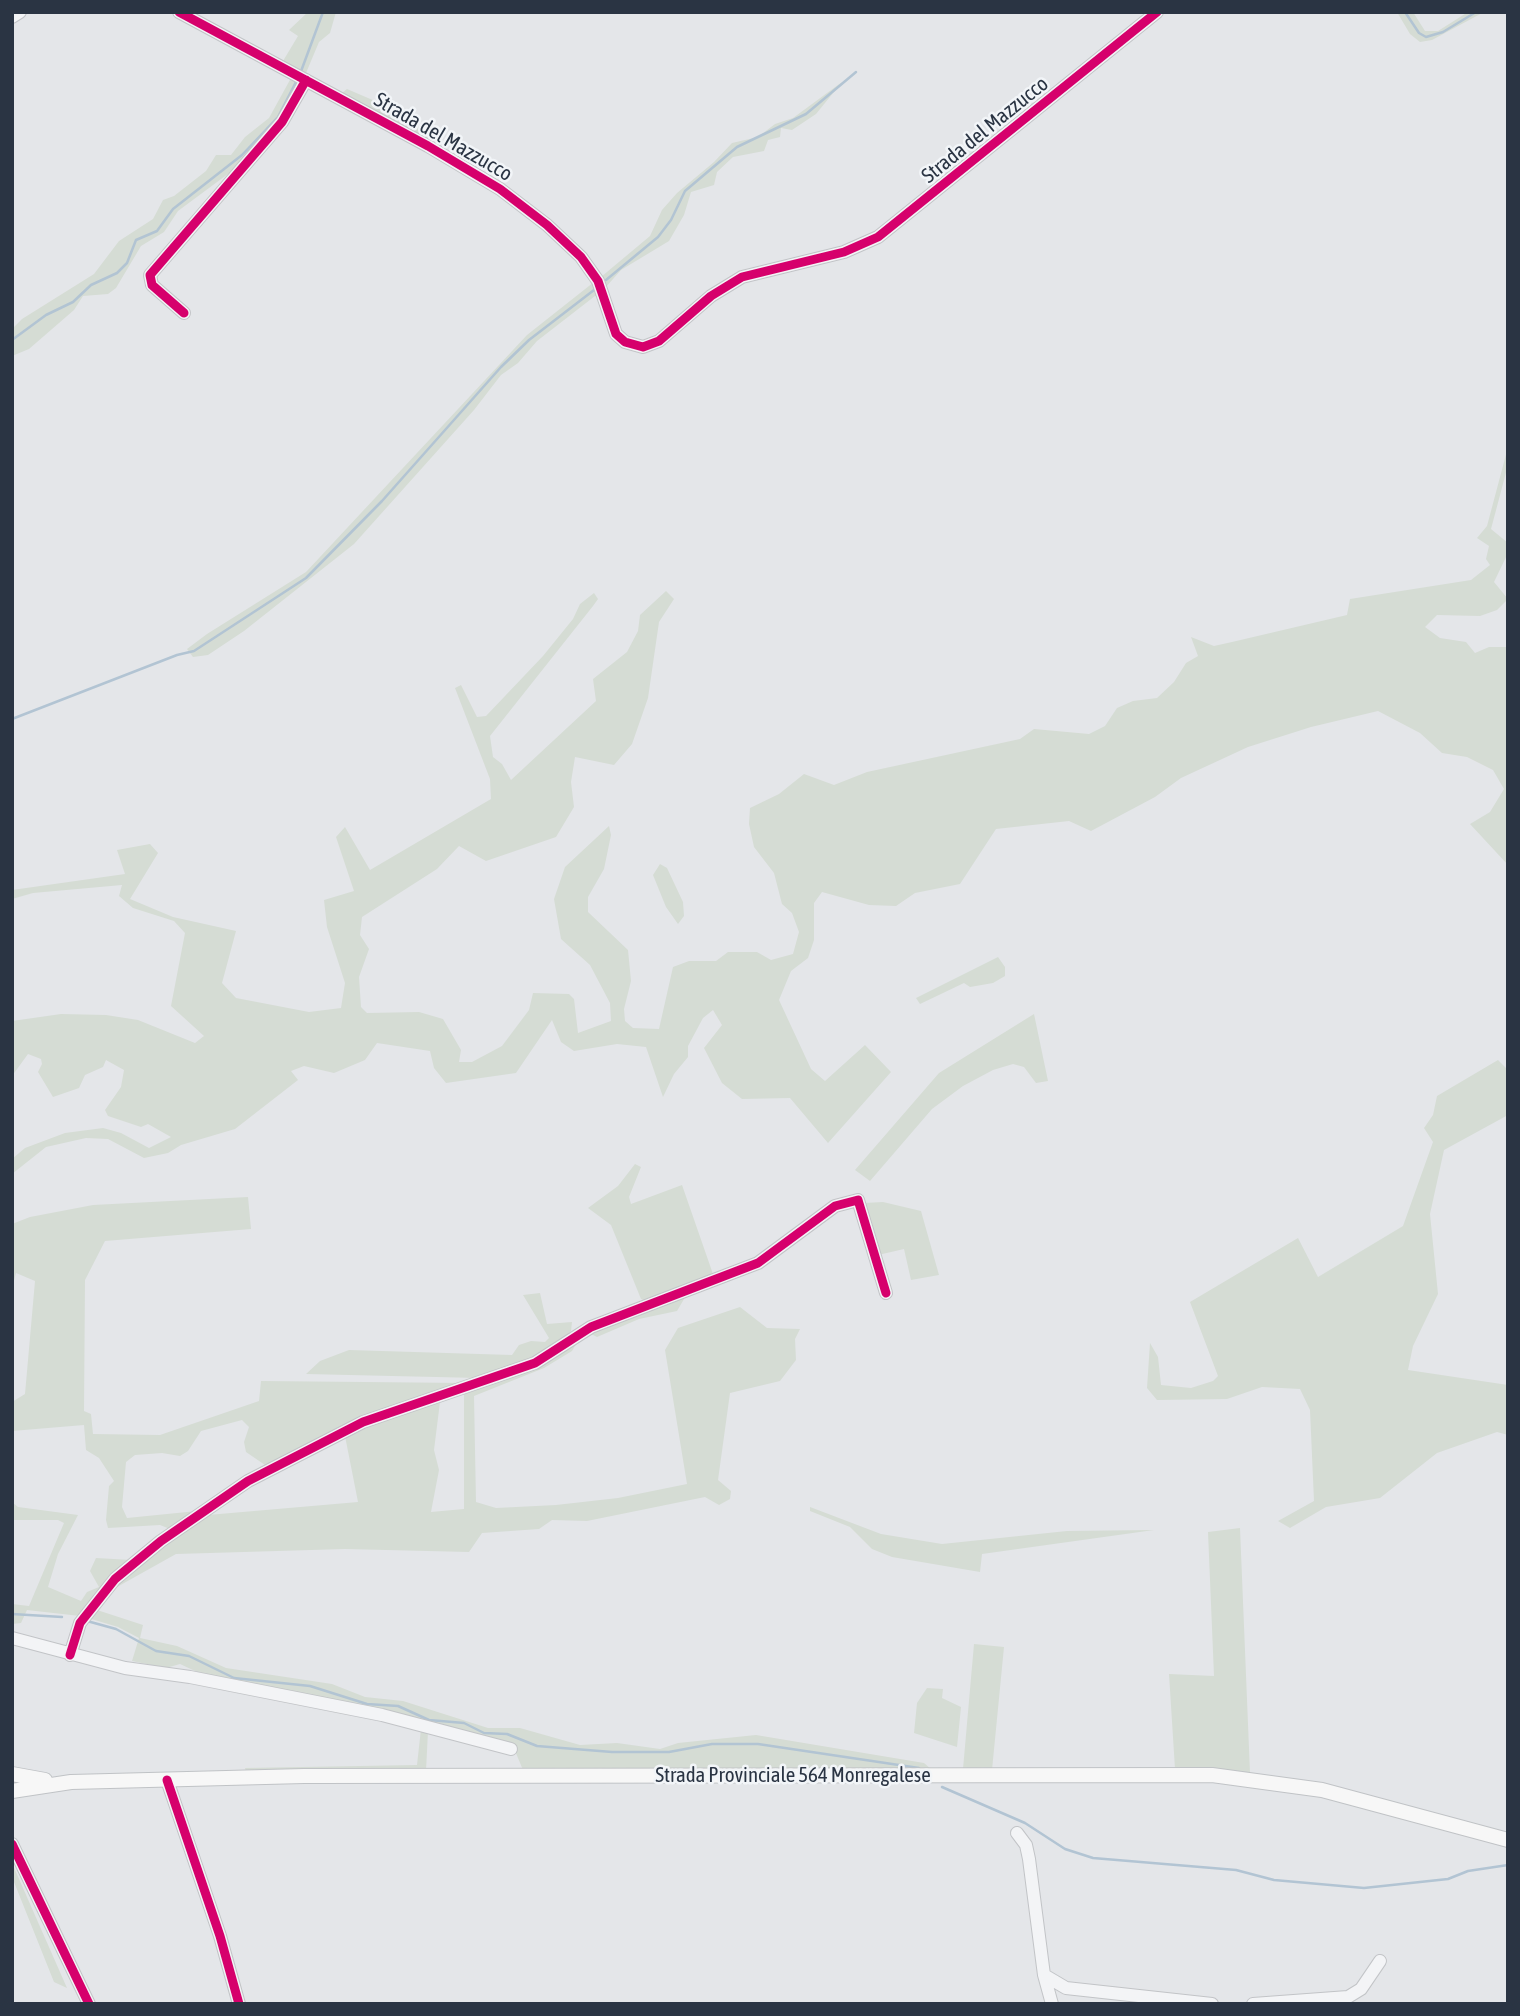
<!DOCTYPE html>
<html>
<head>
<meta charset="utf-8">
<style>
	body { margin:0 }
	#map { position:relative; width:1520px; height:2016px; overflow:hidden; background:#e4e6e9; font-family:"Asap Condensed",sans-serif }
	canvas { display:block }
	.frame { position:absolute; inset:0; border:14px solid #2a3443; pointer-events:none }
</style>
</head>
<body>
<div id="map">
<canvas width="1520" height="2016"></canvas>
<div class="frame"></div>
</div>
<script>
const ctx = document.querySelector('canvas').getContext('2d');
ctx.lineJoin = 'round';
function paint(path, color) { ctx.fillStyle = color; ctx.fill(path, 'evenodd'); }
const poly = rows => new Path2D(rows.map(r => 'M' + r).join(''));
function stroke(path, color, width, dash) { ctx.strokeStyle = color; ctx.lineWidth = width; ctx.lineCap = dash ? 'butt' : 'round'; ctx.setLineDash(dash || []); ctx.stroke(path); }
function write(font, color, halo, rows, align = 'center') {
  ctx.font = font + ' "Asap Condensed",sans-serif'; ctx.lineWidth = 5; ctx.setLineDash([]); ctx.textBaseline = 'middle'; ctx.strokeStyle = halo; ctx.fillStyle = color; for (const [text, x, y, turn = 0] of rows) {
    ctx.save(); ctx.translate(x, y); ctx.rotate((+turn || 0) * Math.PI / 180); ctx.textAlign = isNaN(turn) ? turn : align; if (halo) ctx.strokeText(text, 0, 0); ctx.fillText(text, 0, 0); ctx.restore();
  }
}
paint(poly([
	[308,12,336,12,330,33,319,42,306,73,283,61,298,36,289,30],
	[1397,12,1413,12,1425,31,1438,31,1468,12,1484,12,1432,40,1420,42,1410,34],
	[291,78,300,83,287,110,240,165,178,211,164,232,141,246,116,288,108,294,83,296,74,310,29,349,12,356,12,329,22,319,94,274,119,241,153,219,163,200,174,196,206,171,216,155,231,155,245,137,269,118],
	[842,82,816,114,792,130,781,128,780,137,768,140,764,151,733,157,717,172,714,185,691,192,684,215,669,241,621,270,605,288,601,277,650,236,662,210,677,193,714,162,732,143,758,137,775,124,793,118],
	[347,89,410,116,416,125,429,134,429,139,342,93],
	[594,282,599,297,595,296,537,341,518,363,501,375,474,410,354,544,244,631,208,655,193,657,187,649,207,634,306,572,527,335],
	[1508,447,1508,465,1491,529,1508,543,1508,553,1494,582,1508,599,1497,610,1480,616,1437,615,1425,627,1440,638,1466,642,1475,653,1489,647,1508,647,1508,865,1470,824,1490,812,1504,789,1493,770,1467,757,1442,753,1420,733,1378,711,1311,727,1248,747,1181,778,1155,797,1091,831,1069,821,996,829,960,884,915,893,896,906,869,905,822,892,814,903,814,940,808,958,791,971,779,1000,811,1069,825,1081,865,1045,891,1072,828,1143,790,1098,742,1099,722,1083,704,1048,722,1025,713,1010,703,1018,688,1046,688,1057,674,1074,663,1097,646,1047,617,1044,574,1051,561,1042,552,1020,516,1073,446,1083,434,1068,430,1051,377,1043,365,1060,334,1073,304,1066,291,1071,298,1080,235,1129,181,1145,168,1153,144,1158,108,1139,86,1138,46,1147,12,1174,12,1159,25,1148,65,1133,103,1128,121,1133,149,1148,171,1137,148,1124,141,1127,108,1116,105,1110,121,1087,124,1070,106,1060,103,1067,85,1075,79,1088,53,1097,38,1072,42,1064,41,1059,28,1054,12,1076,12,1094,12,1021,61,1014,106,1015,138,1020,195,1043,204,1036,171,1006,185,933,174,921,133,908,119,896,122,885,33,893,12,899,12,890,125,874,117,850,150,844,158,853,130,899,173,917,236,931,222,983,236,998,309,1012,341,1008,345,983,327,927,324,900,354,891,336,837,345,827,370,870,491,799,490,779,455,688,461,685,477,717,486,716,543,656,573,619,580,604,594,593,598,599,593,606,490,736,493,757,502,764,511,780,596,701,593,679,627,652,638,631,640,615,666,591,674,599,659,622,648,698,632,744,614,765,575,757,571,782,574,807,556,837,486,861,459,846,437,869,362,917,360,935,369,949,359,977,361,1007,367,1013,419,1012,443,1019,461,1050,459,1062,472,1062,502,1046,529,1010,533,993,569,994,574,999,578,1033,611,1021,610,1003,590,965,561,939,554,899,565,867,609,826,611,835,604,869,588,897,588,912,628,950,631,981,624,1009,625,1021,633,1028,659,1029,673,967,689,961,716,961,728,952,757,952,771,960,793,954,799,932,792,913,782,904,774,873,754,847,749,824,750,808,779,794,804,774,834,785,867,772,1020,739,1034,729,1089,734,1105,726,1117,708,1133,701,1157,698,1174,682,1186,663,1198,656,1191,637,1214,646,1232,642,1347,615,1350,599,1471,580,1490,565,1486,559,1489,546,1477,538,1487,526],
	[660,864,667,868,683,902,684,916,678,924,666,907,653,875],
	[998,957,1005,967,1005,976,993,983,970,987,964,983,920,1004,916,998],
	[1034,1014,1048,1081,1036,1083,1024,1067,1013,1064,993,1070,963,1086,932,1109,870,1181,855,1170,939,1073],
	[1498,1060,1508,1070,1508,1115,1444,1150,1430,1214,1438,1294,1413,1346,1408,1370,1508,1385,1508,1435,1497,1432,1437,1453,1380,1498,1326,1507,1290,1528,1278,1521,1314,1501,1310,1410,1300,1389,1262,1387,1227,1399,1157,1400,1147,1388,1150,1343,1158,1357,1161,1385,1191,1388,1213,1381,1218,1376,1190,1302,1298,1238,1318,1277,1403,1226,1433,1142,1424,1128,1433,1115,1437,1096],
	[635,1164,641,1167,629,1197,631,1204,682,1185,714,1277,647,1301,641,1299,611,1225,588,1208,618,1186],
	[248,1197,251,1229,105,1241,85,1280,84,1411,91,1414,93,1434,160,1435,259,1401,261,1381,466,1383,265,1465,246,1452,244,1442,249,1427,242,1420,201,1431,188,1451,180,1456,162,1453,135,1455,126,1462,122,1507,127,1518,197,1511,170,1529,160,1525,108,1528,106,1520,109,1486,114,1481,99,1458,86,1450,84,1425,12,1431,12,1402,25,1394,35,1281,16,1273,12,1288,12,1224,30,1217,93,1205],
	[883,1202,921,1211,939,1275,911,1280,904,1249,878,1255,864,1203],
	[540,1293,547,1324,572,1322,571,1331,550,1350,515,1367,479,1378,306,1374,320,1361,349,1350,512,1355,519,1345,531,1341,545,1342,549,1338,523,1295],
	[687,1294,677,1311,639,1319,597,1337,589,1333],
	[740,1307,767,1328,800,1329,795,1339,796,1360,780,1381,730,1393,718,1480,731,1491,730,1499,719,1505,705,1497,587,1521,552,1520,539,1529,482,1533,469,1552,345,1549,176,1554,108,1592,152,1552,208,1515,358,1502,345,1436,368,1425,440,1402,434,1450,439,1470,431,1512,464,1509,464,1394,526,1372,578,1341,572,1351,544,1368,474,1396,476,1502,496,1508,556,1505,618,1498,687,1484,665,1350,678,1328],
	[12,1502,18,1507,78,1515,58,1554,48,1587,81,1601,87,1592,99,1587,90,1571,96,1558,131,1560,80,1616,27,1610,21,1623,12,1624,12,1604,29,1606,64,1523,58,1520,12,1520],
	[810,1507,881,1534,942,1544,1067,1531,1154,1530,982,1554,980,1572,892,1557,872,1549,850,1527,810,1511],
	[1240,1528,1250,1773,1175,1769,1169,1674,1214,1676,1208,1532],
	[94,1609,143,1625,140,1638,177,1646,226,1668,332,1684,365,1697,403,1701,488,1728,520,1728,580,1745,617,1743,660,1749,678,1743,756,1735,924,1763,931,1769,523,1770,513,1746,210,1678,180,1664,166,1668,132,1661,139,1638,118,1627,88,1618],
	[974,1644,1004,1647,992,1770,963,1769],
	[927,1688,943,1689,942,1698,961,1707,957,1747,914,1733,917,1703],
	[421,1729,428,1731,426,1771,246,1773,245,1768,417,1765],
	[12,1863,67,1988,54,1982,12,1877]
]), '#d5dcd4');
stroke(poly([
	[1405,12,1419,33,1426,37,1443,32,1476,12],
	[300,74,323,12],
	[606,280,658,237,671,220,685,191,737,147,806,114,856,72],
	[12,340,46,315,73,302,91,285,117,273,127,263,136,240,157,231,173,209,242,155,278,117,297,80],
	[12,719,177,655,194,651,306,578,382,501,501,367,529,340,594,290],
	[12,1614,62,1617],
	[87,1621,116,1629,156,1651,189,1656,234,1678,310,1686,367,1704,398,1706,429,1720,464,1723,484,1733,507,1734,537,1746,612,1752,669,1752,712,1744,758,1744,919,1768],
	[942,1787,1025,1823,1065,1849,1093,1858,1236,1870,1274,1880,1364,1888,1448,1879,1468,1871,1508,1865]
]), '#b2c4d3', 2.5);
const minor = poly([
	[179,12,428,146,500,189,547,225,581,257,598,281,616,334,625,342,643,347,659,341,711,296,742,277,844,252,878,237,1157,12],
	[12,17,20,12],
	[184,313,152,285,150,275,282,122,306,80],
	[12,1638,125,1668,190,1677,382,1715,511,1749],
	[70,1655,80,1623,115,1579,161,1541,248,1481,363,1422,535,1363,591,1327,758,1263,835,1206,858,1200,886,1293],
	[167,1780,220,1936,239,2004],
	[1017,1833,1026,1845,1029,1859,1044,1975,1052,2004],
	[12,1844,89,2004],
	[1044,1975,1066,1988,1212,2004],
	[1253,2004,1348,1997,1361,1989,1380,1961]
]);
const major = poly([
	[12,1774,45,1780],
	[12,1791,71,1782,304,1776,1212,1775,1322,1790,1508,1840]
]);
stroke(minor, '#c2c4c7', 14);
stroke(major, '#c0c3c6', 16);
stroke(minor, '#f3f4f6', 12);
stroke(major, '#f7f7f7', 14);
stroke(poly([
	[179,12,428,146,500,189,547,225,581,257,598,281,616,334,625,342,643,347,659,341,711,296,742,277,844,252,878,237,1157,12],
	[184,313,152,285,150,275,282,122,306,80],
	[70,1655,80,1623,115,1579,161,1541,248,1481,363,1422,535,1363,591,1327,758,1263,835,1206,858,1200,886,1293],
	[167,1780,220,1936,239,2004],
	[12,1844,89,2004]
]), '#d6006c', 9);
write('21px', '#2a3443', '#f2f5f8', [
	["Strada del Mazzucco",985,130,-39],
	["Strada del Mazzucco",443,137,30],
	["Strada Provinciale 564 Monregalese",793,1775]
]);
</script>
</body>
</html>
